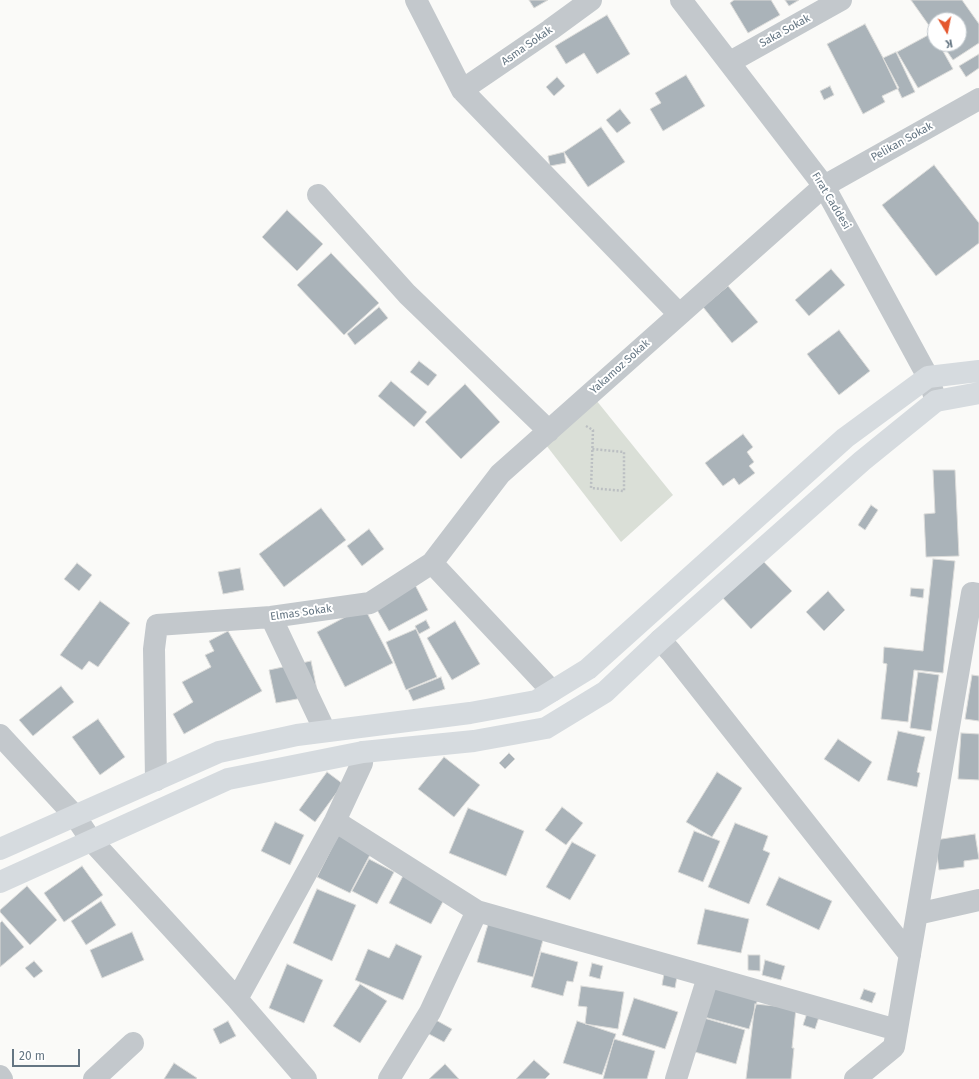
<!DOCTYPE html>
<html>
<head>
<meta charset="utf-8">
<style>
	body { margin:0 }
	#map { position:relative; width:979px; height:1079px; overflow:hidden; background:#fafaf8; font-family:"Fira Sans",sans-serif }
	canvas { display:block }
	.north { position:absolute; left:927px; top:12px; width:40px; height:40px; box-sizing:border-box; background:#fff; border:1px solid #c1c8cd; border-radius:50%; rotate:170deg; font-size:11px; font-weight:700; line-height:16px; text-align:center; color:#657683 }
	.north::after { content:''; display:block; margin:auto; width:14px; height:18px; background:#e4572e; clip-path:polygon(50% 0,100% 100%,50% 72%,0 100%) }
	.scale { position:absolute; left:12px; top:1049px; width:68px; height:18px; box-sizing:border-box; border:2px solid #657683; border-top:0; padding-left:5px; font-size:12px; line-height:14px; white-space:nowrap; color:#657683; -webkit-text-stroke:3px #fff; paint-order:stroke }
</style>
</head>
<body>
<div id="map">
<canvas width="979" height="1079"></canvas>
<div class="north">K</div>
<div class="scale">20 m</div>
</div>
<script>
const ctx = document.querySelector('canvas').getContext('2d');
ctx.lineJoin = 'round';
function paint(path, color) { ctx.fillStyle = color; ctx.fill(path, 'evenodd'); }
const poly = rows => new Path2D(rows.map(r => 'M' + r).join(''));
function stroke(path, color, width, dash) { ctx.strokeStyle = color; ctx.lineWidth = width; ctx.lineCap = dash ? 'butt' : 'round'; ctx.setLineDash(dash || []); ctx.stroke(path); }
function write(font, color, halo, rows, align = 'center') {
  ctx.font = font + ' "Fira Sans",sans-serif'; ctx.lineWidth = 4; ctx.setLineDash([]); ctx.textBaseline = 'middle'; ctx.strokeStyle = halo; ctx.fillStyle = color; for (const [text, x, y, turn = 0] of rows) {
    ctx.save(); ctx.translate(x, y); ctx.rotate((+turn || 0) * Math.PI / 180); ctx.textAlign = isNaN(turn) ? turn : align; if (halo) ctx.strokeText(text, 0, 0); ctx.fillText(text, 0, 0); ctx.restore();
  }
}
paint(poly([
	[596,400,673,495,621,542,546,445]
]), '#dadfd7');
const building = poly([
	[529,0,548,0,534,8,529,0],
	[734,0,771,0,780,15,748,33,730,3,734,0],
	[785,0,799,0,789,6,785,0],
	[911,0,962,0,979,24,979,43,953,60,942,44,959,44,959,20,935,20,935,34,911,0],
	[607,15,630,54,597,74,584,53,566,64,555,46,607,15],
	[865,24,899,88,882,96,885,102,863,114,827,44,865,24],
	[932,33,935,37,935,44,939,44,953,69,918,88,897,52,932,33],
	[896,52,915,92,902,98,883,58,896,52],
	[979,54,979,68,966,77,959,66,979,54],
	[686,75,705,106,663,131,650,109,661,103,655,93,686,75],
	[557,77,565,86,554,96,546,87,557,77],
	[830,86,834,95,824,100,820,91,830,86],
	[620,109,631,123,617,133,606,120,620,109],
	[601,127,625,162,588,187,564,152,601,127],
	[564,152,566,163,550,166,548,156,564,152],
	[934,165,979,223,979,243,936,276,882,205,934,165],
	[287,210,323,244,297,271,262,237,287,210],
	[331,253,379,303,344,335,297,285,331,253],
	[831,269,845,285,809,316,795,300,831,269],
	[728,286,758,322,732,343,703,307,728,286],
	[379,307,388,318,355,345,347,334,379,307],
	[839,330,870,371,839,395,807,354,839,330],
	[419,361,437,375,428,386,410,372,419,361],
	[391,381,427,412,414,427,378,396,391,381],
	[465,384,500,422,461,459,425,422,465,384],
	[743,434,753,447,747,452,754,462,749,466,755,473,739,485,734,478,723,486,705,463,743,434],
	[933,470,955,470,959,556,926,557,924,514,935,513,933,470],
	[871,505,878,510,865,530,858,525,871,505],
	[321,508,346,540,284,587,259,554,321,508],
	[369,529,384,549,362,566,347,546,369,529],
	[761,559,792,591,751,629,721,596,761,559],
	[933,559,955,561,943,673,914,670,908,722,881,719,887,664,883,663,884,647,923,651,933,559],
	[77,563,92,575,79,591,64,579,77,563],
	[240,568,244,590,223,594,218,572,240,568],
	[412,579,428,610,389,631,372,601,412,579],
	[911,588,924,589,923,598,910,596,911,588],
	[828,591,845,610,824,631,806,612,828,591],
	[100,601,130,623,98,667,89,661,82,670,60,655,100,601],
	[364,607,393,663,345,687,317,632,364,607],
	[426,620,430,628,419,634,415,626,426,620],
	[455,621,480,664,452,680,427,638,455,621],
	[416,629,437,677,406,690,386,642,416,629],
	[228,631,262,691,184,734,173,714,193,702,182,682,211,667,205,655,214,651,209,641,228,631],
	[311,661,318,695,276,703,269,670,311,661],
	[918,672,939,675,931,731,910,728,918,672],
	[972,675,979,676,979,721,965,719,972,675],
	[441,677,445,689,413,701,408,690,441,677],
	[61,686,74,702,33,736,19,720,61,686],
	[98,719,125,757,100,775,72,737,98,719],
	[898,731,925,737,917,772,920,773,917,787,887,780,898,731],
	[961,733,979,734,979,780,958,779,961,733],
	[838,739,872,762,859,782,824,759,838,739],
	[509,753,515,759,505,769,499,763,509,753],
	[444,757,480,785,454,817,418,789,444,757],
	[327,772,343,784,315,822,299,810,327,772],
	[717,772,742,788,712,837,686,822,717,772],
	[562,807,583,823,566,845,545,830,562,807],
	[468,808,524,831,506,876,449,853,468,808],
	[275,822,304,835,290,865,261,851,275,822],
	[735,823,768,836,763,850,770,853,749,904,708,887,735,823],
	[694,831,720,841,703,882,678,872,694,831],
	[340,832,373,849,350,893,317,877,340,832],
	[975,834,979,859,964,861,964,867,939,870,935,840,975,834],
	[572,842,596,855,570,900,546,887,572,842],
	[369,859,394,872,377,904,352,891,369,859],
	[82,866,103,895,64,922,44,893,82,866],
	[405,872,447,894,431,924,389,903,405,872],
	[779,877,832,901,819,930,766,905,779,877],
	[27,886,57,920,30,945,0,912,0,910,27,886],
	[317,889,356,905,332,961,293,943,317,889],
	[101,901,116,925,86,945,71,921,101,901],
	[705,909,749,919,741,953,697,944,705,909],
	[2,921,24,947,0,967,0,923,2,921],
	[489,921,544,936,533,977,477,962,489,921],
	[132,932,144,960,102,978,90,950,132,932],
	[396,944,422,956,403,1000,355,980,368,949,389,958,396,944],
	[541,952,578,962,573,982,567,981,563,996,531,987,541,952],
	[748,955,760,955,760,971,748,970,748,955],
	[765,960,785,966,781,980,762,975,765,960],
	[34,961,43,971,34,978,25,968,34,961],
	[592,963,603,966,600,979,589,976,592,963],
	[287,964,323,980,304,1023,269,1008,287,964],
	[665,968,678,971,675,988,662,985,665,968],
	[714,983,759,995,749,1029,704,1017,714,983],
	[360,984,387,1001,360,1043,333,1026,360,984],
	[581,986,624,992,618,1029,585,1024,587,1007,578,1006,581,986],
	[864,989,876,993,872,1003,860,999,864,989],
	[634,998,678,1012,665,1049,622,1035,634,998],
	[755,1004,796,1008,792,1048,794,1048,791,1079,746,1079,755,1004],
	[807,1013,819,1017,815,1029,803,1025,807,1013],
	[704,1018,745,1030,736,1064,695,1052,704,1018],
	[434,1019,452,1029,444,1042,427,1033,434,1019],
	[228,1021,236,1036,220,1044,213,1029,228,1021],
	[577,1021,616,1034,602,1075,563,1063,577,1021],
	[614,1039,655,1051,647,1079,603,1079,614,1039],
	[534,1060,550,1074,545,1079,516,1079,534,1060],
	[174,1063,197,1078,196,1079,164,1079,174,1063],
	[445,1064,459,1079,429,1079,445,1064]
]);
paint(building, '#aab3b9');
stroke(building, '#dcdcda', 1);
stroke(poly([
	[586,426,593,430,591,488,624,491,624,452,592,449]
]), '#bbbfc2', 2.5, [2, 2]);
stroke(poly([
	[416,0,462,90,679,314],
	[681,0,824,186,928,377,936,401],
	[730,62,841,0],
	[462,90,550,30,591,0],
	[318,195,407,294,549,431],
	[432,563,552,691],
	[271,617,325,731],
	[660,640,671,652,910,955],
	[0,735,75,816,91,840,237,999,306,1079],
	[156,780,154,649,157,625,271,617,370,603,432,563,500,474,824,186,979,99],
	[335,821,477,911,897,1030],
	[917,914,979,900],
	[237,999,335,821,362,763,363,752],
	[0,1076,2,1079],
	[94,1079,133,1043],
	[389,1079,430,1012,477,911],
	[676,1079,708,977],
	[855,1079,894,1047,972,593,979,594]
]), '#c3c8cc', 22);
stroke(poly([
	[0,849,219,752,297,735,470,713,536,701,588,669,845,438,928,377,979,371],
	[0,882,228,779,363,752,474,741,546,728,605,692,660,640,862,461,936,401,979,393]
]), '#d6dbdf', 22);
write('11px', '#657683', '#fff', [
	["Saka Sokak",785,31,-29],
	["Asma Sokak",527,46,-35],
	["Pelikan Sokak",902,142,-29],
	["Fırat Caddesi",831,201,59],
	["Yakamoz Sokak",620,367,-42],
	["Elmas Sokak",301,613,-8]
]);
</script>
</body>
</html>
